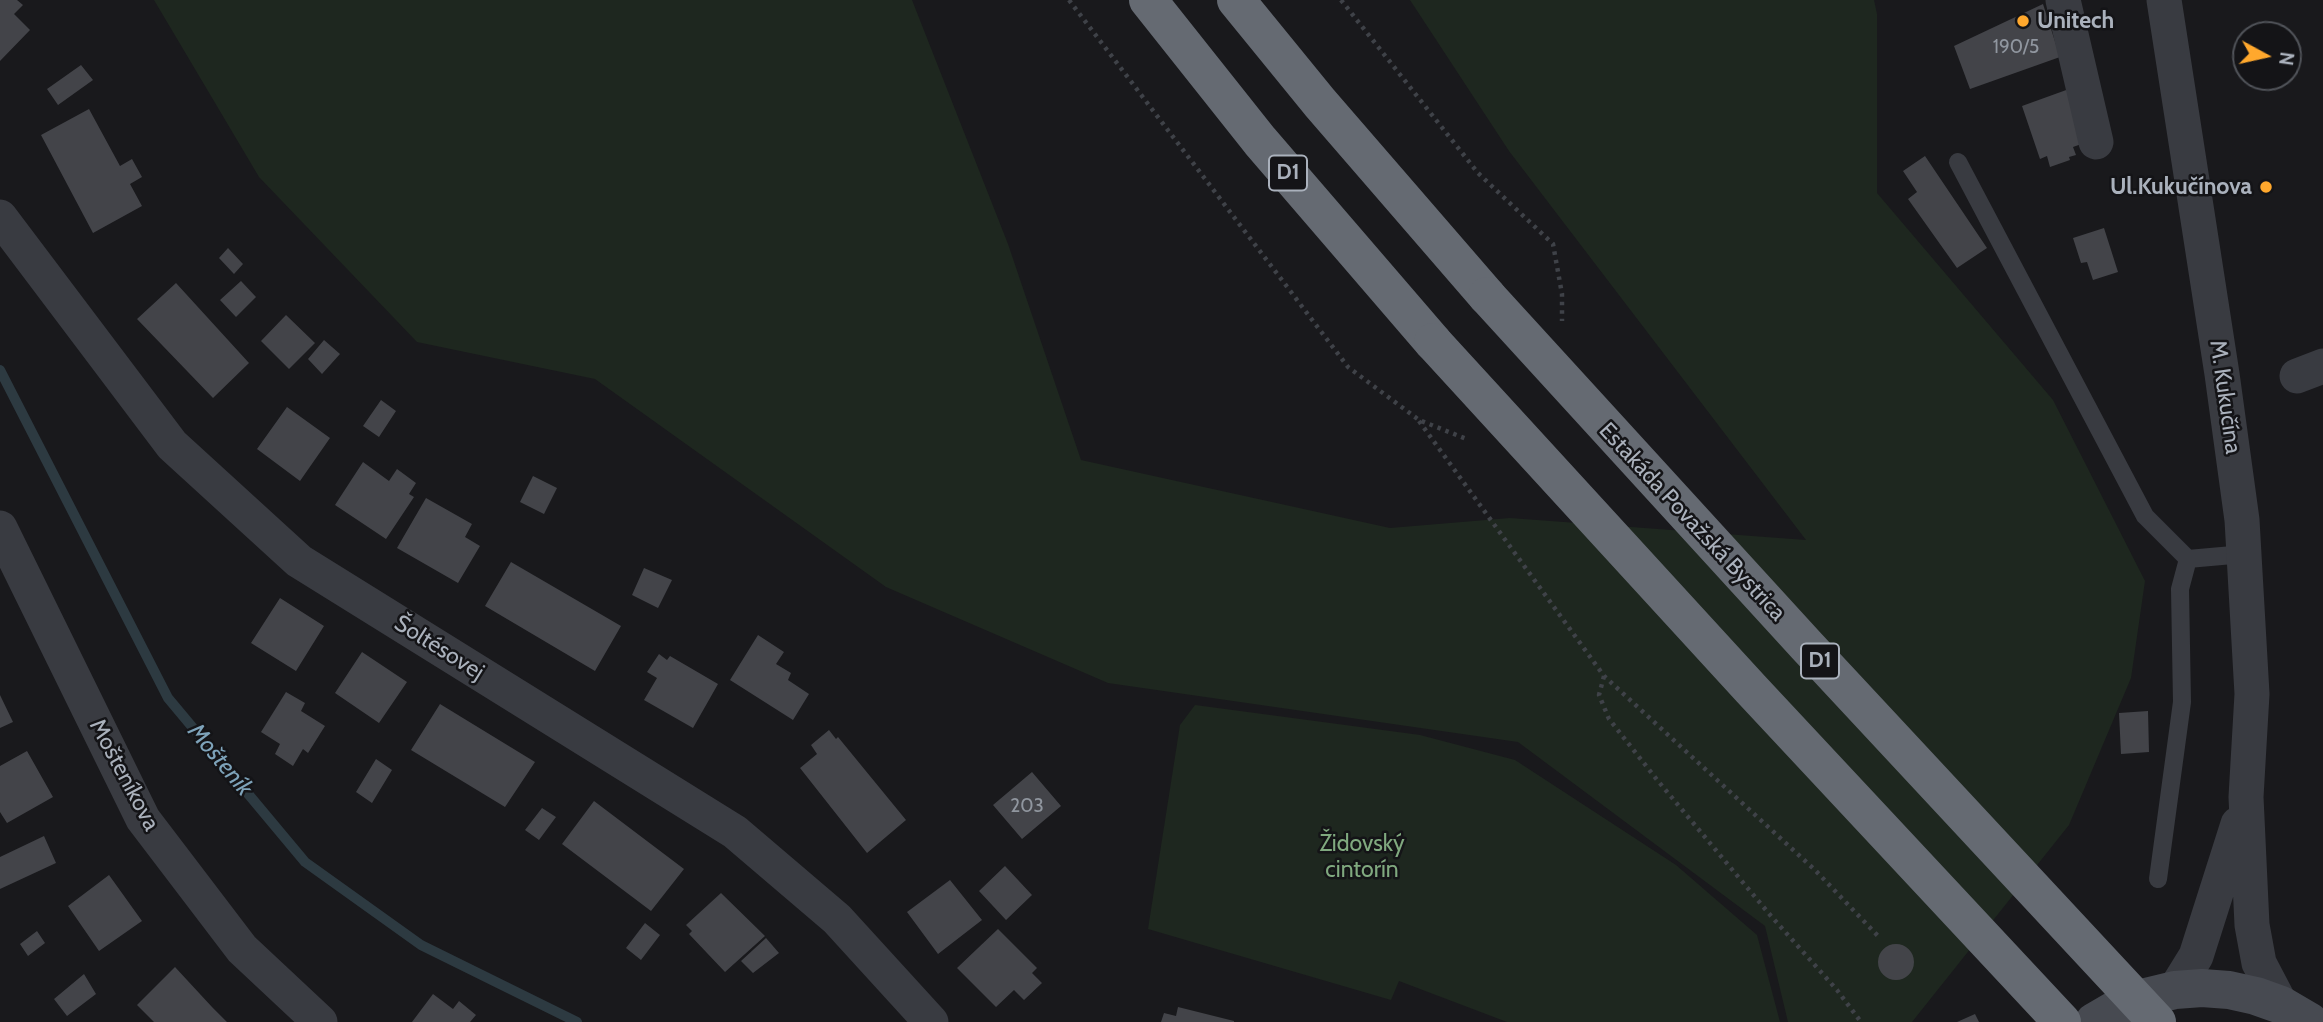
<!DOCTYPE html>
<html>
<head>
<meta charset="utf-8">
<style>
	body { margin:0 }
	#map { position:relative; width:2323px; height:1022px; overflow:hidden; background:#19191c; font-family:Cabin,sans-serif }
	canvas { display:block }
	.north { position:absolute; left:2232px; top:21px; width:70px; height:70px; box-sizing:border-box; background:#141417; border:2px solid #505359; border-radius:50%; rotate:98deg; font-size:19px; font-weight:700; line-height:28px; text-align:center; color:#aab1bc }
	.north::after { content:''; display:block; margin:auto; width:24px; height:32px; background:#ffa82d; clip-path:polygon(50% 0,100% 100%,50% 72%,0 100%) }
</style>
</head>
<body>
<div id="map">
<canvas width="2323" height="1022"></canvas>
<div class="north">N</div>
</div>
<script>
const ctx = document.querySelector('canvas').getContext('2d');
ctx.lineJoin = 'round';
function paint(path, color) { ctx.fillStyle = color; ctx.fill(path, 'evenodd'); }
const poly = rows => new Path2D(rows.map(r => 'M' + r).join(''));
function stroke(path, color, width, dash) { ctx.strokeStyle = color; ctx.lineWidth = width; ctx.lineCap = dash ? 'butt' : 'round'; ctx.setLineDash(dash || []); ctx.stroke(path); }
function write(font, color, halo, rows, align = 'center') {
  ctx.font = font + ' Cabin,sans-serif'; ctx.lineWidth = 5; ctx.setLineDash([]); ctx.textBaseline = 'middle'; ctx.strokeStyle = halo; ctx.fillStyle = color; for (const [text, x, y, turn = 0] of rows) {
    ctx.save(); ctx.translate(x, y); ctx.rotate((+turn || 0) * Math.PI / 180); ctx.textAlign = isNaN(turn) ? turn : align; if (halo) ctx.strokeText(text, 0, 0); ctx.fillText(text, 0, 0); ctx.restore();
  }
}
paint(poly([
	[154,0,912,0,1008,244,1081,460,1390,528,1510,518,1806,540,1509,151,1410,0,1874,0,1877,14,1877,193,2053,400,2145,581,2131,678,2069,825,1912,1022,1788,1022,1765,926,1518,742,1108,683,886,587,595,379,417,342,259,177],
	[1195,705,1420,735,1515,760,1676,865,1757,935,1780,1022,1507,1022,1399,981,1391,1000,1148,929,1180,725]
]), '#1e271f');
stroke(poly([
	[0,370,168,698,305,862,421,945,577,1022]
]), '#2d3a41', 10);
paint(poly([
	[0,0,17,0,23,5,14,14,30,30,0,61],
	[2043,4,2060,57,1970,89,1954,46],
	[81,65,93,80,58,105,47,89],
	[2069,89,2087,142,2073,147,2076,155,2069,157,2070,160,2050,167,2047,156,2040,159,2022,106],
	[89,109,120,166,132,159,142,177,130,184,142,206,93,233,41,135],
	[1925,156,1987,248,1957,268,1908,199,1917,192,1903,171],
	[2104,228,2118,272,2093,280,2087,262,2081,263,2073,238],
	[228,248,243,264,234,274,219,258],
	[241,281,256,297,236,317,220,300],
	[176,283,249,363,213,398,137,319],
	[286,315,315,343,289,369,261,341],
	[324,340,340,354,322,374,308,359],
	[381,400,396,411,379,437,363,426],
	[287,407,330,438,300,481,257,449],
	[363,462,389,481,397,469,416,483,409,494,414,497,386,539,335,505],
	[533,476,557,488,544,514,520,502],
	[426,498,472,524,465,537,480,546,458,583,397,548],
	[511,562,621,626,595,671,485,606],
	[644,568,672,580,658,608,632,595],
	[280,598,324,626,296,671,251,643],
	[758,635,784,652,776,664,791,673,788,680,809,694,793,720,730,680],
	[362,652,407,682,379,723,335,693],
	[659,654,667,660,670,656,718,684,693,728,644,700,657,678,647,672],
	[286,692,305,703,301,711,325,726,308,753,303,749,293,766,275,754,280,744,261,732],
	[0,695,13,722,0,728],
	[440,704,535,762,505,807,411,750],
	[2148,711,2149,752,2121,754,2119,713],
	[829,730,836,739,838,737,906,820,867,853,800,768,817,754,811,745],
	[27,751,53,797,7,823,0,812,0,766],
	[376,759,392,770,372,803,356,792],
	[1032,772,1061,806,1022,839,993,805],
	[594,801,684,869,651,911,562,844],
	[542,808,556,817,539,840,525,830],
	[44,836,56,863,0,889,0,857],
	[1005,866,1032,895,1006,920,979,891],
	[109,875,142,921,99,951,68,906],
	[950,880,982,920,938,954,907,912],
	[721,893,765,936,725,972,689,934,692,931,686,925],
	[645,923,660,935,641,960,626,948],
	[998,929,1037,968,1032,973,1042,983,1024,1000,1014,990,996,1007,957,968],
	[37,931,45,943,28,956,20,944],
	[766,938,779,953,753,973,741,961],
	'1878 962a18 18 0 1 1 36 0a18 18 0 1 1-36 0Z',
	[175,967,212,1007,227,1022,154,1022,137,1005],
	[84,974,96,994,67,1016,54,999],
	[433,994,453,1009,459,1001,476,1015,470,1022,412,1022],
	[1178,1007,1234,1021,1234,1022,1161,1022,1164,1013,1176,1016],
	[1975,1014,1979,1022,1957,1022]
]), '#434449');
stroke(poly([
	[1069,0,1348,367,1419,420,1469,440],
	[1341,0,1478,173,1553,244,1562,294,1562,321],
	[1419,421,1604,676,1815,870,1878,936],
	[1604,676,1599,695,1609,719,1658,781,1771,916,1837,990,1861,1022]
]), '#3f4248', 4.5, [3.5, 5]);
stroke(poly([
	[1958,162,2145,516,2188,559,2244,554],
	[2158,879,2182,702,2180,589,2188,559]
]), '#393b41', 18);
stroke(poly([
	[2063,0,2096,142],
	[2164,0,2222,374,2242,520,2252,694,2246,797,2252,925,2259,963,2281,1005],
	[0,217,172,445,299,561,735,832,837,919,931,1022],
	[2297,376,2323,366],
	[0,528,143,819,242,949,320,1022],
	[2175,990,2196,956,2238,824]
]), '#393b41', 35);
stroke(poly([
	[2094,1022,2118,1008,2146,997,2175,990,2202,988,2229,990,2256,996,2281,1005,2310,1022]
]), '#474a51', 38);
stroke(poly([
	[1148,0,1260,141,1433,342],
	[1236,0,1320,103,1487,296]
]), '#656a72', 38);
stroke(poly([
	[1487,296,1806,645,2157,1022],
	[1433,342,1751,689,2062,1022]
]), '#656a72', 38);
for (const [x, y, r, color] of [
	[2023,21,7,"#ffa82d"],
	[2266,187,7,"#ffa82d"]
]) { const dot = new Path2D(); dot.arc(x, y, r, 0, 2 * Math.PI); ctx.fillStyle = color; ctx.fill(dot); stroke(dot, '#141417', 2.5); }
write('19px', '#90969f', null, [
	["190/5",2016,47],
	["203",1027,806]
]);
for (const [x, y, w] of [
	[1288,173,38],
	[1820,661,38]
]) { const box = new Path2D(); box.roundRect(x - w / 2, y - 17.5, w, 35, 5); ctx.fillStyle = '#141417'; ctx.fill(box); stroke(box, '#aab1bc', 2); }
write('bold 21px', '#aab1bc', null, [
	["D1",1288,173],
	["D1",1820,661]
]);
write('bold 23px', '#aab1bc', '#141417', [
	["Unitech",2037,21],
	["Ul.Kukučínova",2252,187,"right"]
], 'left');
write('23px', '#aab1bc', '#141417', [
	["M. Kukučína",2225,397,82],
	["Estakáda Považská Bystrica",1692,522,47],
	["Šoltésovej",439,648,32],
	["Mošteníkova",124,775,62]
]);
write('23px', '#80a97f', '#141417', [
	["Židovský",1362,844],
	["cintorín",1362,870]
]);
write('italic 24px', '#7ea3ba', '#141417', [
	["Mošteník",220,760,50]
]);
</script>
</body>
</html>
